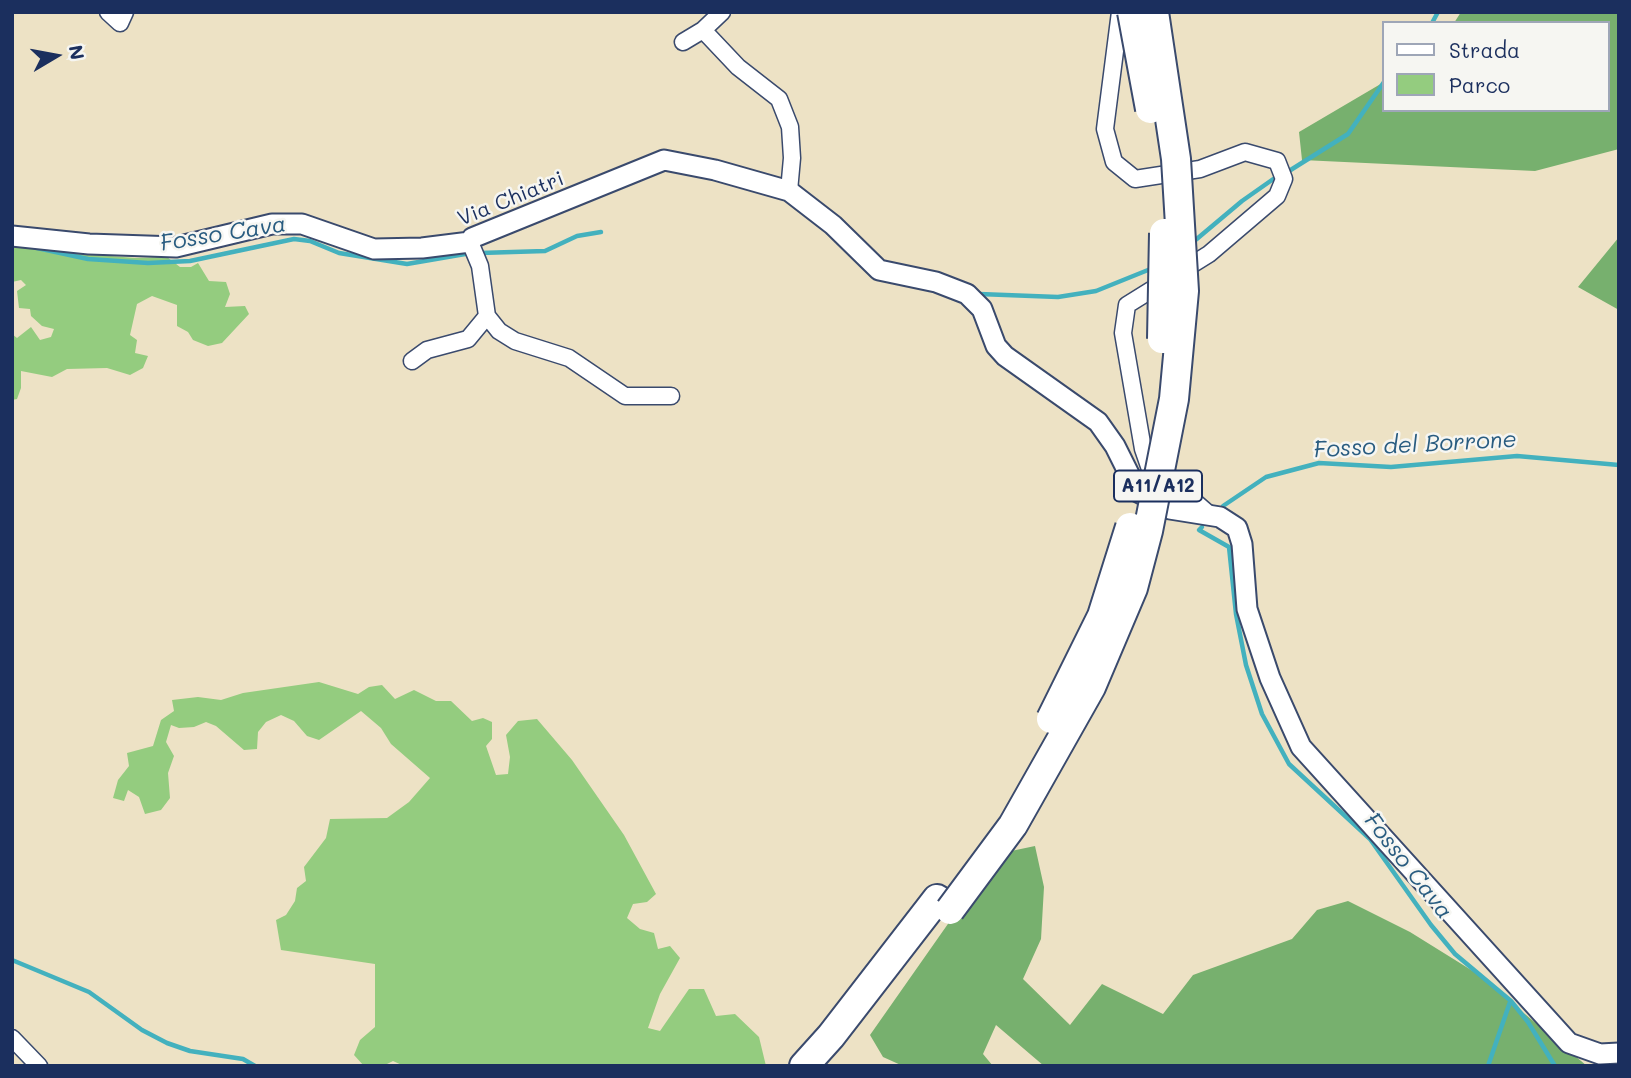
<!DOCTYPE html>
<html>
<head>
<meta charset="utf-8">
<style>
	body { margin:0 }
	#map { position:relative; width:1631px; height:1078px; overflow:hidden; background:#ede2c5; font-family:Mali,sans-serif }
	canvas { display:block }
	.frame { position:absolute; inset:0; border:14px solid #1b2f5e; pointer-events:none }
	.legend { position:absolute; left:1382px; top:21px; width:228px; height:91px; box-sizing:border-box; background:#f6f6f2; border:2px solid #9ea6b7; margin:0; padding:9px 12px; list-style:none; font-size:21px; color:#1b2f5e }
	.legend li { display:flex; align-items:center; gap:14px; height:35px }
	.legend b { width:35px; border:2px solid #9ea6b7 }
	.north { position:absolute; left:21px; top:21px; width:70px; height:70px; -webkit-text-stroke:5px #f6f6f2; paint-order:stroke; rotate:80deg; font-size:19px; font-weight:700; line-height:28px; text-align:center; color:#1b2f5e }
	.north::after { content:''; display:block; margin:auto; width:24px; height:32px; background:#1b2f5e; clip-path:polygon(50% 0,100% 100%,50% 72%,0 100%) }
</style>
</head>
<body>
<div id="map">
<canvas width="1631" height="1078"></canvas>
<div class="frame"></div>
<ul class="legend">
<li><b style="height:9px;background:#fff"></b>Strada</li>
<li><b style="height:19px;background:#94cc7f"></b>Parco</li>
</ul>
<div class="north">N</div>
</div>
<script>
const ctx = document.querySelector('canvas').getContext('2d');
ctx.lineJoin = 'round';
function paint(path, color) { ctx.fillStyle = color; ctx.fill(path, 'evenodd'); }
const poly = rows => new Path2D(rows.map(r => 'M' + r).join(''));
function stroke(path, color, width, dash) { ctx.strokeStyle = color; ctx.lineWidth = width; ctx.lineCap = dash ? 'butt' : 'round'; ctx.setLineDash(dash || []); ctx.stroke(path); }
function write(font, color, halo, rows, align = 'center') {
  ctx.font = font + ' Mali,sans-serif'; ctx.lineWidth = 5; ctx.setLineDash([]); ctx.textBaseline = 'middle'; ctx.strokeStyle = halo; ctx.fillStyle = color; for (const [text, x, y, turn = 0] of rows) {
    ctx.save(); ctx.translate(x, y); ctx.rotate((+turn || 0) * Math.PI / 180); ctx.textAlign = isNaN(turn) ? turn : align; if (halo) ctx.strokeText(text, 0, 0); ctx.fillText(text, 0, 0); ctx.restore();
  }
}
paint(poly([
	[12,242,62,252,135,258,167,257,180,267,191,267,198,263,209,281,226,282,230,294,225,307,245,306,249,314,222,343,208,346,193,340,188,332,177,326,177,305,152,296,137,304,130,335,137,340,135,353,148,356,143,368,130,375,107,368,67,369,52,377,21,371,21,388,17,399,12,400,12,334,17,338,31,327,40,340,51,337,54,329,42,326,31,316,30,309,19,308,17,291,26,285,21,280,12,282],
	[319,682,358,694,369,687,382,685,395,699,414,690,436,701,451,701,472,721,483,718,492,722,492,739,486,746,496,775,508,774,510,757,506,735,518,721,537,719,572,760,624,835,656,894,647,902,633,904,627,918,640,929,654,933,658,949,670,946,680,958,660,994,648,1028,660,1031,689,989,704,989,716,1016,735,1014,759,1037,766,1066,404,1066,393,1061,383,1066,364,1066,354,1055,360,1040,375,1027,375,964,281,950,276,920,286,915,295,901,297,888,306,881,304,867,326,838,330,819,387,818,409,802,430,778,391,744,381,728,361,711,319,740,307,736,294,721,281,715,266,722,258,732,257,749,244,750,216,726,206,722,194,727,179,728,171,725,166,742,174,756,168,773,170,798,161,810,145,814,139,797,128,790,124,801,113,798,118,780,129,766,127,753,153,746,161,720,174,711,172,700,198,697,221,700,243,693]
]), '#94cc7f');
paint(poly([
	[1461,12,1619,12,1619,149,1535,171,1302,160,1299,132,1384,82,1384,110,1608,110,1608,23,1454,23],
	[1619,237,1619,310,1578,287],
	[1035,846,1044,887,1041,939,1023,979,1070,1025,1102,984,1163,1014,1193,975,1292,939,1317,910,1348,901,1410,932,1476,973,1587,1066,1044,1066,996,1025,983,1054,993,1066,903,1066,883,1057,870,1035,997,854]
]), '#77b06e');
stroke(poly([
	[1432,23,1438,12],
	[1289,171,1348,134,1384,82],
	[1192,243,1242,201,1279,175],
	[37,248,88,259,148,263,190,261,294,239,310,241,339,253,407,264,471,253],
	[480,253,545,251,577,236,601,232],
	[979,294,1058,297,1096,291,1153,268],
	[1223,506,1266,477,1319,463,1391,467,1517,456,1619,465],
	[1202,527,1199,530,1229,547,1236,614,1246,665,1262,714,1289,764,1370,839,1431,925,1455,954,1511,1001,1528,1022,1555,1066],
	[12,960,89,992,142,1030,167,1043,190,1051,243,1059,255,1066],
	[1488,1066,1510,1002]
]), '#43b1be', 4.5);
const minor = poly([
	[108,12,120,23,125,12],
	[1120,12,1105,129,1114,162,1135,179,1200,169,1245,152,1277,161,1284,179,1277,196,1209,254,1127,305,1123,333,1143,449,1152,475,1172,491,1195,502,1211,516],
	[703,30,738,67,779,99,790,127,792,158,789,191],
	[683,42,703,30,722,12],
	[470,242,480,266,487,316,499,331,515,341,569,358,625,396,671,396],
	[412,361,427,350,468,339,487,316],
	[12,1038,39,1066]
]);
const tertiary = poly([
	[12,236,89,244,176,247,272,224,302,224,374,249,422,248,470,242,472,238,664,160,715,170,789,191,833,225,879,270,936,282,967,294,982,309,996,346,1005,356,1098,422,1115,446,1138,492,1170,509,1220,517,1237,528,1242,544,1247,609,1270,678,1301,747,1569,1043,1600,1054,1619,1053]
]);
const motorway = poly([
	[804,1066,831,1036,937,899]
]);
stroke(minor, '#3a4a6d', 19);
stroke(tertiary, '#3a4a6d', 23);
stroke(motorway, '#3a4a6d', 32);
stroke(minor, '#fff', 16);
stroke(tertiary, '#fff', 19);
stroke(motorway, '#fff', 28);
const motorwayBridge = poly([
	[1132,12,1150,109],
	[1162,339,1164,233],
	[1051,719,1102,616,1130,527],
	[950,910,1013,825,1091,687,1133,588,1148,531,1174,399,1184,291,1176,159,1154,12]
]);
stroke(motorwayBridge, '#3a4a6d', 32, []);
stroke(motorwayBridge, '#fff', 28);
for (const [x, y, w] of [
	[1158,486,88]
]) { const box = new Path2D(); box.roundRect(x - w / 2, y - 15.5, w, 31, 5); ctx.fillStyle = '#f6f6f2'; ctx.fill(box); stroke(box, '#1b2f5e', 2); }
write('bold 19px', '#1b2f5e', null, [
	["A11/A12",1158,486]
]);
write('21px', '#1b2f5e', '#f6f6f2', [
	["Via Chiatri",511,199,-22]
]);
write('italic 23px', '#295c80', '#f6f6f2', [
	["Fosso Cava",223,234,-9],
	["Fosso del Borrone",1415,445,-3],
	["Fosso Cava",1408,866,52]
]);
</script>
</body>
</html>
